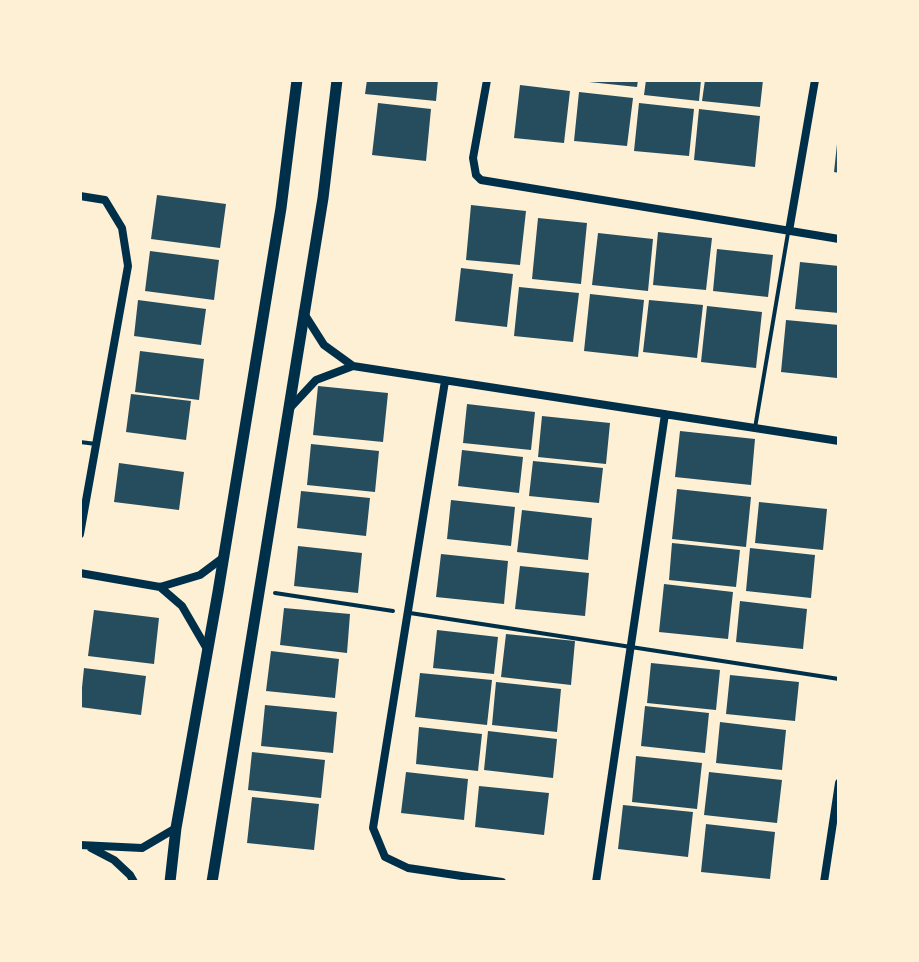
<!DOCTYPE html>
<html>
<head>
<meta charset="utf-8">
<style>
	body { margin:0 }
	#map { position:relative; width:919px; height:962px; overflow:hidden; background:#fdf0d5; font-family:"Work Sans",sans-serif }
	canvas { display:block }
	.frame { position:absolute; inset:0; border:82px solid #fdf0d5; pointer-events:none }
</style>
</head>
<body>
<div id="map">
<canvas width="919" height="962"></canvas>
<div class="frame"></div>
</div>
<script>
const ctx = document.querySelector('canvas').getContext('2d');
ctx.lineJoin = 'round';
function paint(path, color) { ctx.fillStyle = color; ctx.fill(path, 'evenodd'); }
const poly = rows => new Path2D(rows.map(r => 'M' + r).join(''));
function stroke(path, color, width, dash) { ctx.strokeStyle = color; ctx.lineWidth = width; ctx.lineCap = dash ? 'butt' : 'round'; ctx.setLineDash(dash || []); ctx.stroke(path); }
paint(poly([
	[367,80,438,80,436,101,365,94],
	[589,80,638,80,637,87,589,82],
	[646,80,701,80,699,101,644,95],
	[705,80,763,80,760,107,702,101],
	[520,85,570,91,564,143,514,138],
	[579,92,633,98,627,146,574,141],
	[378,103,431,109,426,161,372,155],
	[639,103,694,109,689,156,634,151],
	[699,109,760,116,755,167,694,160],
	[837,144,839,144,839,173,834,172],
	[157,195,226,204,220,248,151,239],
	[471,205,526,211,520,265,466,260],
	[538,218,587,223,581,284,532,279],
	[658,232,712,238,706,290,653,285],
	[598,233,653,239,648,291,592,285],
	[717,249,773,255,768,297,713,291],
	[150,251,219,260,214,300,145,291],
	[800,262,839,266,839,313,795,309],
	[461,268,513,274,507,327,455,321],
	[519,287,579,293,573,342,514,336],
	[590,294,644,300,638,357,584,351],
	[138,300,206,309,201,345,134,336],
	[649,300,703,305,697,358,643,352],
	[707,306,762,312,756,368,701,362],
	[786,320,839,325,837,378,781,372],
	[140,351,204,359,199,400,135,392],
	[318,386,388,393,383,442,313,435],
	[131,394,191,401,186,440,126,432],
	[467,404,535,412,531,450,463,443],
	[542,416,610,423,606,464,538,457],
	[680,431,755,439,751,485,675,477],
	[311,444,379,451,375,492,307,485],
	[462,450,523,457,519,493,458,486],
	[533,461,603,468,599,503,529,496],
	[119,463,184,472,179,510,114,502],
	[677,489,751,497,746,547,672,539],
	[301,491,370,498,366,536,297,528],
	[451,500,515,507,511,546,447,539],
	[759,502,827,509,823,550,755,543],
	[522,510,592,518,588,560,517,552],
	[672,543,740,550,736,587,669,580],
	[298,546,362,553,358,593,294,586],
	[750,548,815,555,811,598,746,591],
	[441,554,508,561,504,604,436,597],
	[520,566,589,573,585,616,515,609],
	[664,584,733,592,728,639,659,632],
	[740,601,807,609,803,649,736,642],
	[284,608,350,614,347,653,280,645],
	[94,610,159,618,154,664,88,656],
	[437,630,498,637,494,674,433,668],
	[506,634,575,641,571,685,501,677],
	[271,651,339,659,335,698,266,691],
	[651,663,720,670,716,710,647,703],
	[84,668,146,676,141,715,80,707],
	[420,673,492,680,487,725,415,717],
	[730,675,799,682,795,721,726,714],
	[496,682,561,689,557,732,492,725],
	[265,705,337,712,333,753,261,746],
	[645,706,709,713,705,753,641,746],
	[720,722,786,730,782,770,716,763],
	[419,727,482,734,478,771,416,764],
	[488,731,557,739,553,778,484,770],
	[252,752,325,760,321,798,248,790],
	[636,756,702,763,697,809,632,802],
	[406,772,468,779,464,820,401,813],
	[709,772,782,780,777,823,704,815],
	[479,786,549,793,544,835,475,827],
	[252,797,319,804,314,850,247,843],
	[623,805,693,812,688,857,618,849],
	[706,824,775,832,770,879,701,872]
]), '#264d5e');
stroke(poly([
	[275,593,393,611]
]), '#003049', 4);
stroke(poly([
	[755,428,788,233],
	[80,442,96,444],
	[410,613,839,679]
]), '#003049', 4);
stroke(poly([
	[487,80,473,158,476,175,481,180,839,239],
	[80,196,105,200,122,228,128,266,80,534],
	[789,231,815,80],
	[303,312,324,345,353,366,839,441],
	[445,381,373,828,385,857,408,868,502,882],
	[289,409,316,380,353,366],
	[80,573,160,587,200,575,224,557],
	[160,587,182,606,207,649],
	[80,845,142,848,176,828],
	[91,848,114,860,130,875,134,882],
	[596,882,665,414],
	[824,882,839,783]
]), '#003049', 8);
stroke(poly([
	[170,882,176,828,218,592,281,208,297,80],
	[212,882,323,198,337,80]
]), '#003049', 11);
</script>
</body>
</html>
